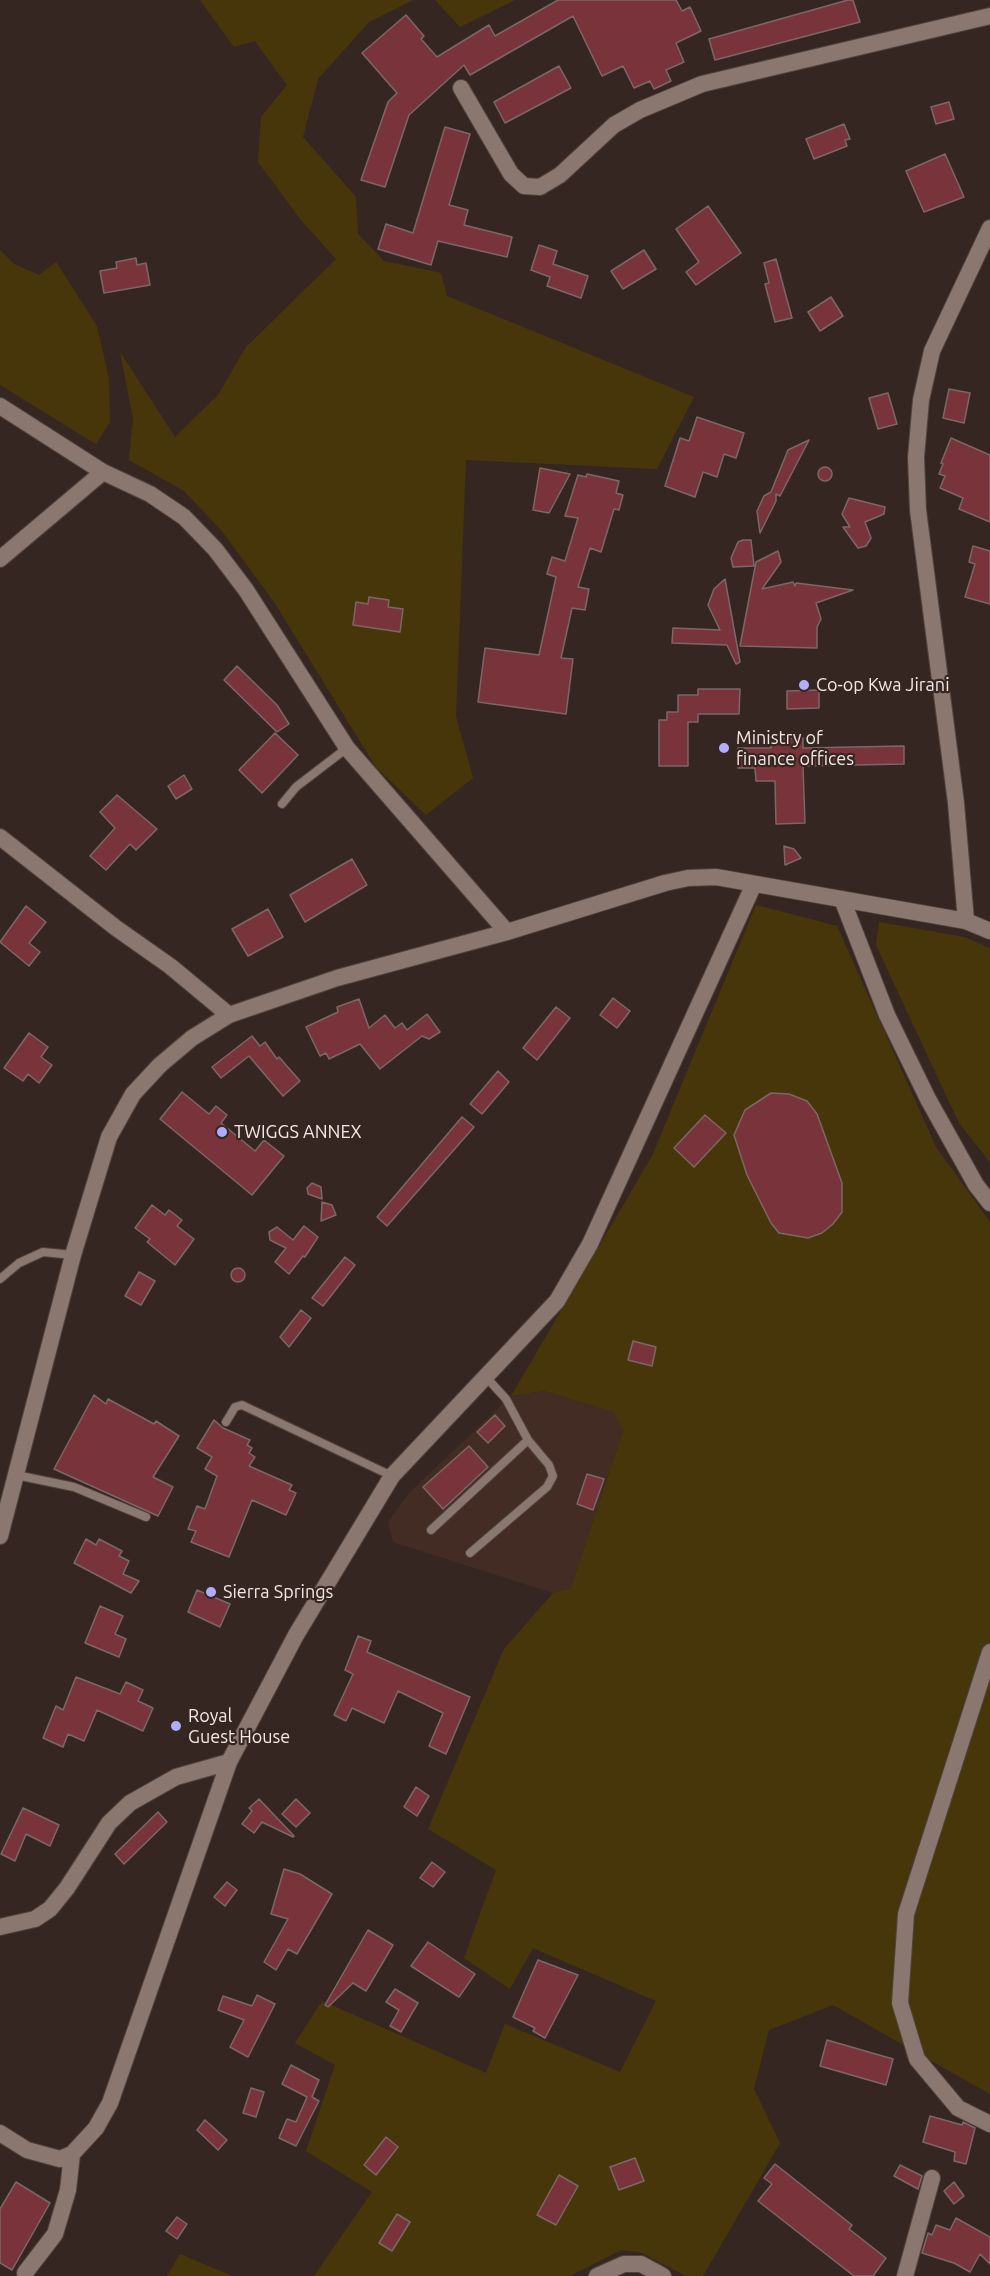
<!DOCTYPE html>
<html>
<head>
<meta charset="utf-8">
<style>
	body { margin:0 }
	canvas { display:block; background:#362621 }
</style>
</head>
<body>
<canvas width="990" height="2276"></canvas>
<script>
const ctx = document.querySelector('canvas').getContext('2d');
ctx.lineJoin = 'round';
function paint(path, color) { ctx.fillStyle = color; ctx.fill(path, 'evenodd'); }
const poly = rows => new Path2D(rows.map(r => 'M' + r).join(''));
function stroke(path, color, width, dash) { ctx.strokeStyle = color; ctx.lineWidth = width; ctx.lineCap = dash ? 'butt' : 'round'; ctx.setLineDash(dash || []); ctx.stroke(path); }
function write(font, color, halo, rows, align = 'center') {
  ctx.font = font + ' Ubuntu,sans-serif'; ctx.lineWidth = 4.5; ctx.setLineDash([]); ctx.textBaseline = 'middle'; ctx.strokeStyle = halo; ctx.fillStyle = color; for (const [text, x, y, turn = 0] of rows) {
    ctx.save(); ctx.translate(x, y); ctx.rotate((+turn || 0) * Math.PI / 180); ctx.textAlign = isNaN(turn) ? turn : align; if (halo) ctx.strokeText(text, 0, 0); ctx.fillText(text, 0, 0); ctx.restore();
  }
}
paint(poly([
	[544,1391,615,1412,623,1431,571,1588,553,1593,393,1542,388,1522,409,1493,511,1396]
]), '#432c24');
paint(poly([
	[200,0,413,0,369,22,318,79,303,137,356,197,358,234,384,261,441,273,447,296,694,397,657,469,466,460,456,716,473,778,426,815,376,767,274,602,222,531,184,491,129,460,133,418,120,352,175,437,218,395,246,347,336,259,301,220,258,162,261,117,287,85,255,41,234,47],
	[435,0,515,0,460,27],
	[0,250,14,264,39,275,56,262,97,326,109,379,110,422,96,444,0,385],
	[756,905,837,926,936,1147,990,1222,990,2094,833,2005,769,2030,754,2089,780,2143,703,2276,686,2276,642,2253,621,2250,570,2276,314,2276,372,2192,306,2151,335,2065,295,2043,322,2001,486,2073,505,2024,620,2072,656,2001,533,1948,510,1989,464,1958,496,1870,428,1829,504,1649,553,1593,571,1588,623,1431,614,1412,544,1391,511,1396,652,1156],
	[879,922,964,937,990,948,990,1162,959,1123,876,945],
	[180,2254,232,2276,167,2276]
]), '#48360b');
const building = poly([
	[558,0,676,0,682,11,690,7,701,31,676,43,684,62,666,70,671,81,654,89,650,81,634,88,623,66,602,76,573,16,470,75,464,65,409,115,385,187,361,180,388,102,397,93,362,53,406,15,424,36,421,39,437,57,489,25,495,36,558,0],
	[848,0,853,0,860,22,715,60,709,39,848,0],
	[559,66,571,88,505,123,494,102,559,66],
	[949,102,954,119,936,124,931,107,949,102],
	[844,124,850,139,845,140,847,146,814,159,806,139,844,124],
	[445,127,470,134,449,205,468,210,464,225,512,237,507,257,438,241,431,265,378,249,386,224,413,233,445,127],
	[945,154,964,197,924,212,906,171,945,154],
	[708,206,741,253,696,285,686,272,699,262,676,229,708,206],
	[539,245,557,251,553,264,588,276,581,298,547,286,550,277,531,270,539,245],
	[644,250,656,269,623,289,611,271,644,250],
	[136,258,137,265,146,263,150,285,104,293,100,271,117,268,116,262,136,258],
	[776,259,792,318,775,322,765,284,769,283,764,263,776,259],
	[831,297,843,316,820,331,808,312,831,297],
	[949,389,970,393,964,423,943,418,949,389],
	[888,393,897,424,878,429,869,398,888,393],
	[697,417,744,433,736,458,724,454,717,477,703,472,695,497,665,486,680,438,689,441,697,417],
	[951,438,990,455,990,522,959,509,963,498,940,488,945,476,939,474,943,464,941,463,951,438],
	[809,440,780,496,776,494,776,501,760,533,757,511,764,496,771,492,788,450,809,440],
	'818 474a7 7 0 1 1 14 0a7 7 0 1 1-14 0Z',
	[540,468,570,474,549,513,533,510,540,468],
	[587,474,619,481,616,493,623,495,619,510,614,509,601,552,590,548,578,587,589,589,585,610,572,608,561,658,573,659,566,714,478,702,485,648,539,655,556,577,547,574,552,557,565,561,578,518,565,516,578,475,586,477,587,474],
	[849,498,885,507,884,514,865,522,871,538,866,546,858,548,843,527,850,527,842,514,849,498],
	[743,540,751,540,754,566,733,567,731,558,738,542,743,540],
	[973,546,990,551,990,604,965,597,975,564,969,562,973,546],
	[778,551,781,562,762,589,793,582,795,586,796,583,853,590,816,603,821,619,817,627,817,648,740,646,756,562,778,551],
	[725,579,740,662,736,664,727,645,672,643,673,628,720,630,708,605,714,589,725,579],
	[369,597,389,600,388,607,403,609,400,632,353,625,356,602,368,604,369,597],
	[237,666,277,705,289,724,277,732,224,680,237,666],
	[698,689,740,689,739,714,698,714,698,722,688,722,688,766,659,766,659,720,667,720,667,712,678,712,678,695,698,695,698,689],
	[819,690,819,708,787,709,787,691,819,690],
	[275,733,298,755,262,793,239,770,275,733],
	[803,738,803,748,904,746,904,764,803,766,805,823,776,824,775,781,756,781,755,768,738,768,738,748,771,748,771,739,803,738],
	[184,775,192,789,176,799,168,786,184,775],
	[117,795,157,829,136,850,130,844,106,870,90,856,115,828,100,812,117,795],
	[784,846,794,849,801,858,785,865,784,846],
	[352,859,367,885,305,922,290,895,352,859],
	[26,906,46,922,29,943,40,952,29,966,0,942,26,906],
	[268,909,283,937,248,956,232,929,268,909],
	[613,998,630,1011,617,1028,600,1015,613,998],
	[359,999,369,1028,385,1015,395,1028,402,1023,407,1030,427,1014,440,1032,429,1039,422,1036,380,1069,360,1044,329,1059,326,1053,320,1056,306,1027,338,1012,337,1007,359,999],
	[556,1007,570,1018,537,1060,523,1048,556,1007],
	[29,1033,48,1047,41,1057,52,1065,39,1083,28,1074,23,1081,4,1068,29,1033],
	[252,1036,260,1046,265,1042,277,1059,279,1057,300,1081,283,1096,249,1056,221,1078,212,1067,252,1036],
	[498,1071,509,1082,482,1114,470,1104,498,1071],
	[182,1092,209,1114,216,1106,227,1115,221,1123,255,1151,264,1140,284,1156,252,1195,160,1119,182,1092],
	[771,1093,789,1094,807,1101,817,1114,842,1183,842,1212,833,1224,822,1233,808,1238,779,1233,771,1223,747,1175,734,1135,745,1110,771,1093],
	[705,1115,726,1133,694,1167,674,1148,705,1115],
	[462,1117,474,1127,387,1226,377,1217,462,1117],
	[312,1183,321,1187,322,1199,308,1194,307,1188,312,1183],
	[322,1202,332,1205,336,1215,321,1221,322,1202],
	[152,1205,165,1215,169,1210,182,1220,177,1226,194,1239,175,1265,147,1242,150,1239,135,1228,152,1205],
	[304,1226,318,1237,305,1257,303,1256,289,1274,275,1262,286,1248,270,1240,269,1232,277,1227,293,1240,304,1226],
	[345,1257,355,1265,323,1306,312,1298,345,1257],
	'231 1275a7 7 0 1 1 14 0a7 7 0 1 1-14 0Z',
	[139,1272,155,1281,141,1305,125,1296,139,1272],
	[301,1310,311,1318,289,1347,280,1337,301,1310],
	[633,1341,656,1347,652,1366,628,1360,633,1341],
	[94,1395,106,1404,108,1399,154,1424,156,1421,179,1436,153,1477,173,1487,158,1516,54,1469,94,1395],
	[495,1415,505,1426,488,1443,477,1432,495,1415],
	[214,1420,223,1428,250,1440,247,1445,252,1448,249,1453,255,1457,249,1466,292,1485,289,1490,296,1493,286,1515,252,1500,229,1557,191,1542,196,1531,188,1529,197,1506,205,1509,217,1476,205,1469,212,1457,197,1448,214,1420],
	[469,1446,488,1467,443,1509,423,1487,469,1446],
	[587,1474,604,1479,593,1510,577,1504,587,1474],
	[86,1539,96,1545,99,1539,122,1551,119,1556,129,1561,123,1574,139,1581,131,1593,74,1563,86,1539],
	[197,1590,230,1604,220,1627,188,1612,197,1590],
	[100,1606,123,1616,115,1634,126,1639,119,1657,85,1643,100,1606],
	[358,1636,371,1641,367,1652,470,1697,446,1754,429,1746,443,1713,398,1691,384,1723,352,1708,346,1721,334,1715,353,1674,345,1670,358,1636],
	[76,1677,120,1694,126,1682,143,1690,138,1701,153,1708,143,1731,97,1710,84,1741,68,1734,63,1747,43,1738,56,1706,63,1710,76,1677],
	[416,1787,429,1796,417,1816,404,1807,416,1787],
	[259,1799,294,1836,293,1837,262,1822,254,1833,242,1824,252,1811,249,1808,259,1799],
	[296,1799,310,1813,296,1827,282,1814,296,1799],
	[23,1808,59,1825,50,1846,26,1834,15,1861,1,1854,23,1808],
	[158,1812,167,1822,124,1864,115,1854,158,1812],
	[432,1862,445,1872,433,1887,420,1878,432,1862],
	[284,1869,300,1874,332,1894,297,1954,288,1949,276,1970,264,1962,288,1919,271,1914,284,1869],
	[227,1882,237,1890,225,1906,214,1897,227,1882],
	[368,1930,393,1945,366,1991,353,1983,328,2007,325,2005,368,1930],
	[428,1942,475,1974,459,1997,411,1966,428,1942],
	[538,1960,578,1975,545,2038,533,2031,535,2028,513,2017,538,1960],
	[395,1989,418,2003,401,2032,390,2026,399,2010,386,2002,395,1989],
	[257,1995,275,2004,248,2057,230,2047,244,2020,218,2010,223,1996,252,2006,257,1995],
	[827,2040,893,2059,886,2085,820,2066,827,2040],
	[291,2065,319,2080,312,2097,319,2101,296,2146,279,2138,287,2119,296,2122,307,2097,282,2084,291,2065],
	[251,2088,264,2092,256,2117,243,2113,251,2088],
	[930,2116,962,2125,963,2122,975,2128,966,2164,954,2161,955,2152,923,2142,930,2116],
	[205,2120,227,2140,218,2150,197,2130,205,2120],
	[386,2137,398,2147,376,2175,364,2165,386,2137],
	[635,2158,644,2181,619,2190,610,2167,635,2158],
	[775,2164,852,2225,849,2229,886,2258,873,2276,854,2276,758,2201,772,2184,764,2178,775,2164],
	[900,2165,922,2176,918,2189,894,2176,900,2165],
	[559,2175,578,2186,556,2225,537,2215,559,2175],
	[16,2182,50,2203,12,2270,0,2263,0,2209,16,2182],
	[954,2182,964,2196,954,2204,944,2191,954,2182],
	[397,2214,410,2222,392,2251,379,2243,397,2214],
	[177,2217,187,2224,177,2239,166,2231,177,2217],
	[956,2218,990,2237,990,2264,980,2254,970,2272,954,2263,922,2253,928,2233,932,2235,936,2225,950,2230,956,2218]
]);
paint(building, '#79333a');
stroke(building, '#7c6768', 1.5);
const service = poly([
	[282,804,296,787,347,748],
	[0,1279,19,1263,43,1252,73,1255],
	[226,1422,235,1407,242,1405,392,1476],
	[16,1475,74,1487,146,1517],
	[431,1530,528,1440],
	[470,1553,547,1487,553,1476,549,1465,528,1440,506,1399,486,1377]
]);
const minor = poly([
	[461,88,511,174,524,186,540,187,560,175,614,125,640,110,702,84,990,16],
	[0,406,103,472,150,494,184,517,215,549,246,590,347,748,507,932],
	[0,559,103,472],
	[0,837,116,928,170,966,229,1015],
	[842,899,887,1015,928,1099,976,1185,990,1203],
	[966,921,956,803,918,510,916,457,921,400,932,351,990,228],
	[0,1536,73,1255,109,1137,133,1094,160,1065,192,1038,229,1015,337,978,507,932,665,883,688,878,716,877,966,921,990,931],
	[990,1652,906,1914,900,2003,917,2059,958,2108,990,2124],
	[0,1927,35,1919,50,1909,67,1888,109,1823,130,1803,176,1777,229,1762],
	[0,2133,27,2150,60,2159,72,2154,96,2128,110,2103,229,1762,296,1635,392,1476,557,1301,590,1244,754,884],
	[25,2273,55,2234,68,2190,72,2154],
	[597,2276,624,2264,641,2264,663,2276],
	[905,2276,932,2178]
]);
stroke(service, '#50433e', 10);
stroke(minor, '#50433e', 18);
stroke(service, '#8a7770', 8);
stroke(minor, '#8a7770', 16);
for (const [x, y, r, color] of [
	[804,685,6,"#afaefa"],
	[724,748,6,"#afaefa"],
	[222,1132,6,"#afaefa"],
	[211,1592,6,"#afaefa"],
	[176,1726,6,"#afaefa"]
]) { const dot = new Path2D(); dot.arc(x, y, r, 0, 2 * Math.PI); ctx.fillStyle = color; ctx.fill(dot); stroke(dot, '#362621', 2); }
write('18px', '#f3e8e4', '#362621', [
	["Co-op Kwa Jirani",816,685],
	["Ministry of",736,738],
	["finance offices",736,759],
	["TWIGGS ANNEX",234,1132],
	["Sierra Springs",223,1592],
	["Royal",188,1716],
	["Guest House",188,1737]
], 'left');
</script>
</body>
</html>
